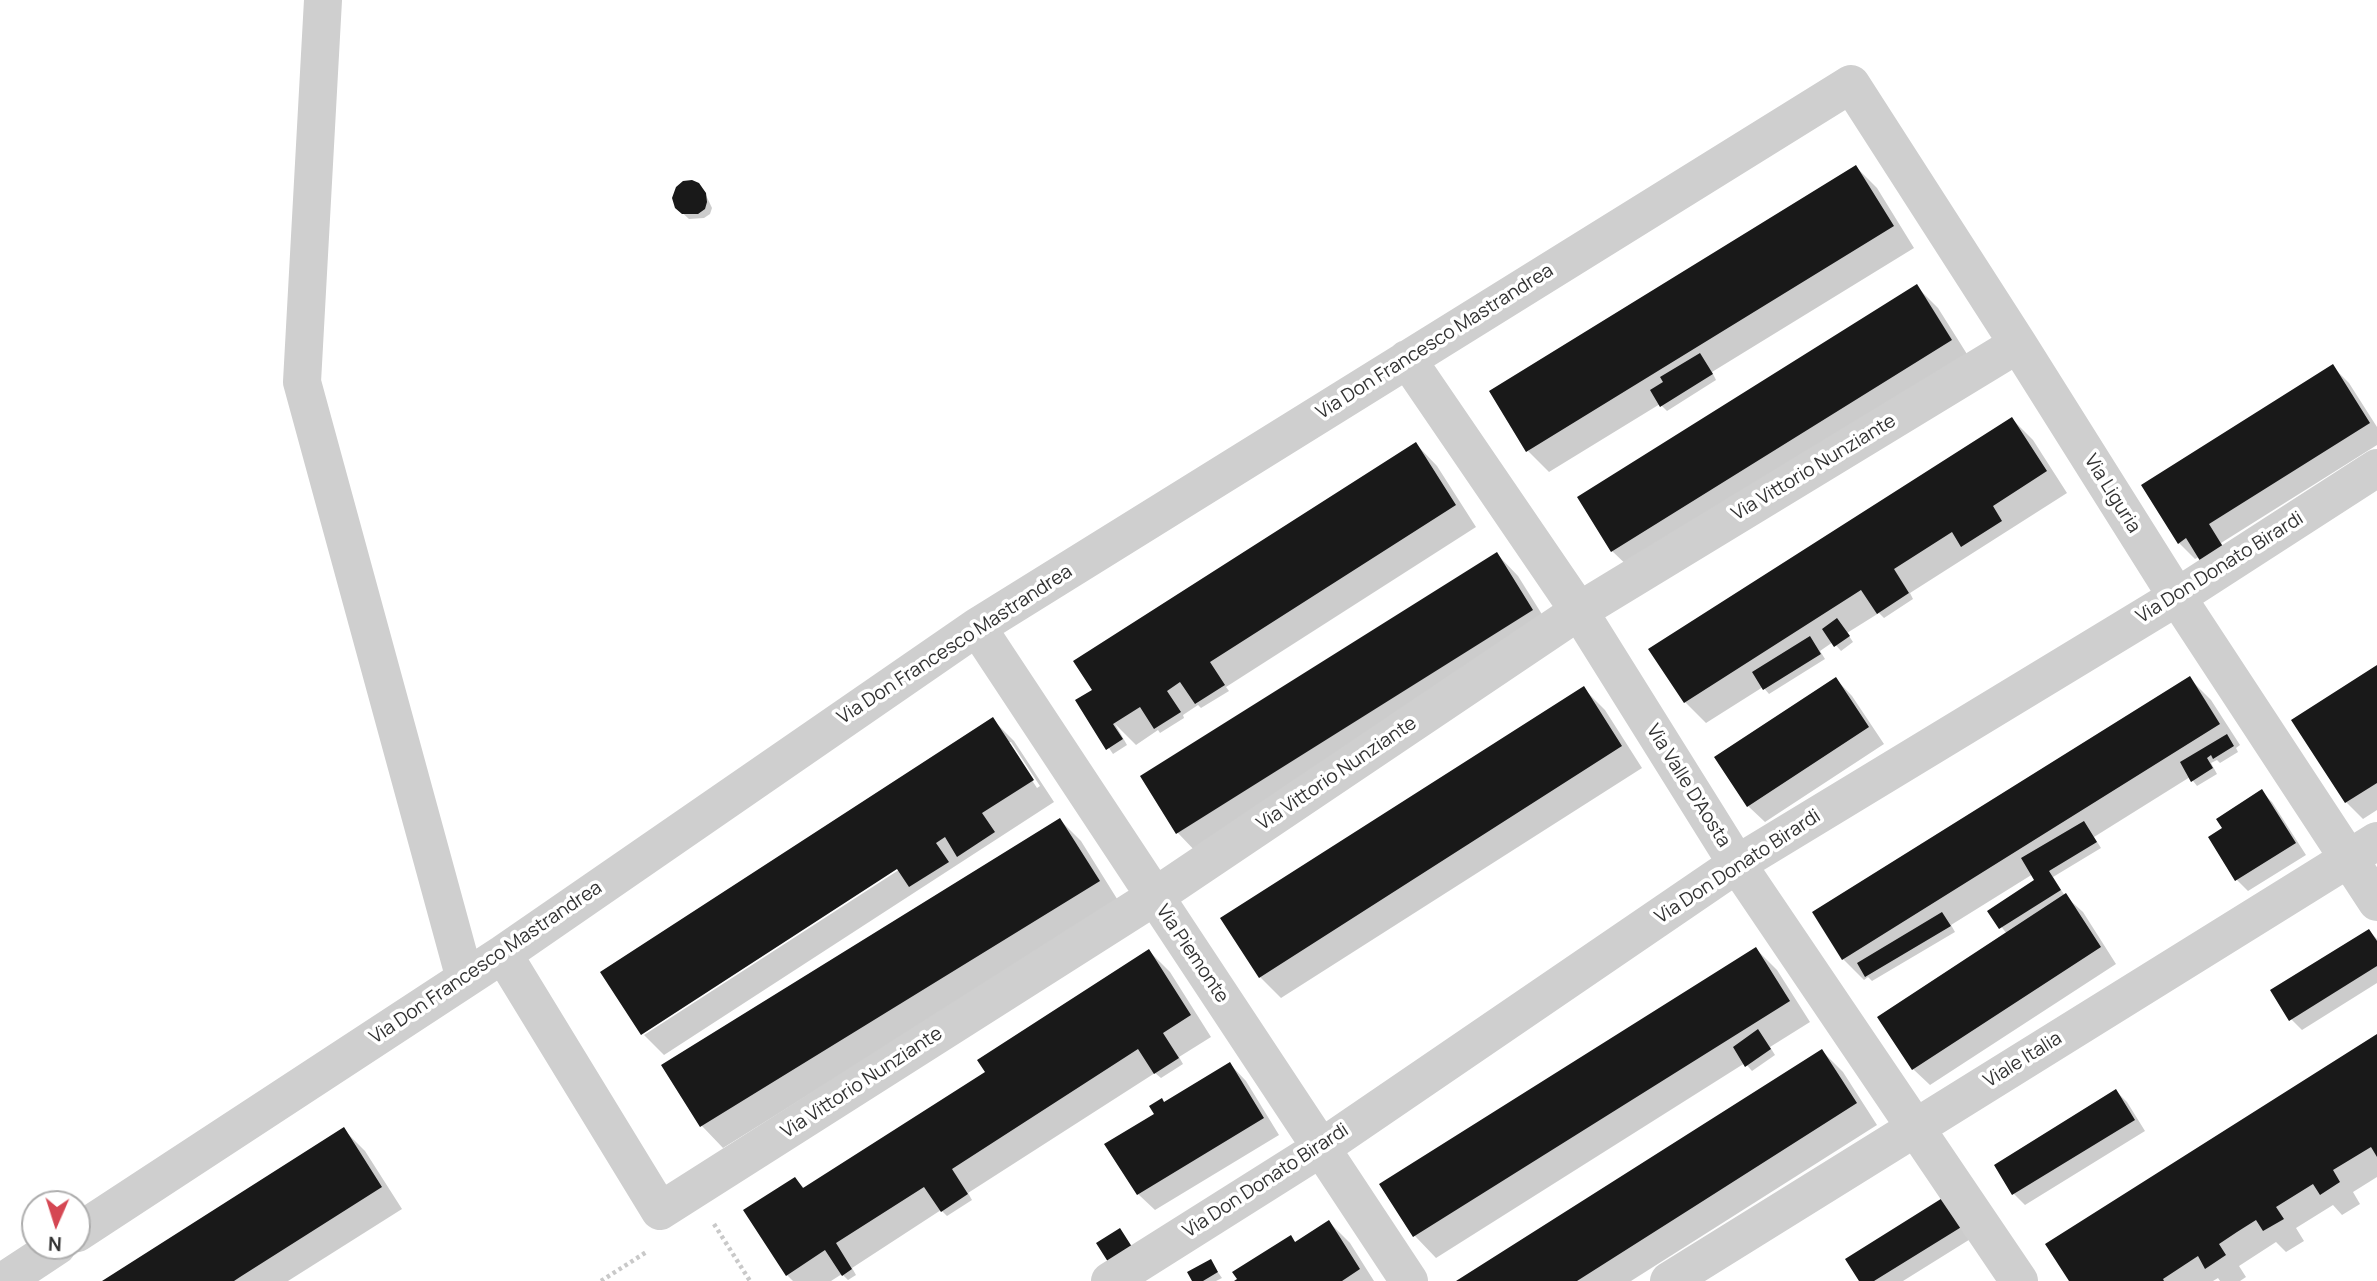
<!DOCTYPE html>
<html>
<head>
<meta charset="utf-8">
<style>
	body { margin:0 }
	#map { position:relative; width:2377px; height:1281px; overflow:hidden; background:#fff; font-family:Manrope,sans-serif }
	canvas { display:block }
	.north { position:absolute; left:21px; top:1190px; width:70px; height:70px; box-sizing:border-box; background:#fff; border:2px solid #adadad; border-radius:50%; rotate:183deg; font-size:19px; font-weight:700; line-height:28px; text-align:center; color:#323232 }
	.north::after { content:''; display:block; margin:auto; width:24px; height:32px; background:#d54753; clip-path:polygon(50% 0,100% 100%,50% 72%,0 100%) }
</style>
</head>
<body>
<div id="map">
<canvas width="2377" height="1281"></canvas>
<div class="north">N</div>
</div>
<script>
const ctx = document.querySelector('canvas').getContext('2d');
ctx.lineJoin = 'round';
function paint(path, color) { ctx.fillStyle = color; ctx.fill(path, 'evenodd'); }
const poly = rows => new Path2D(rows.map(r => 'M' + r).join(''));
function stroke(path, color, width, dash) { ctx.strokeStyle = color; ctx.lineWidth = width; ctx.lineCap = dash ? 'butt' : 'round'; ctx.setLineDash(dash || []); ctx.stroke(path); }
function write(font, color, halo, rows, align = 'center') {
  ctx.font = font + ' Manrope,sans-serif'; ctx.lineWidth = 7; ctx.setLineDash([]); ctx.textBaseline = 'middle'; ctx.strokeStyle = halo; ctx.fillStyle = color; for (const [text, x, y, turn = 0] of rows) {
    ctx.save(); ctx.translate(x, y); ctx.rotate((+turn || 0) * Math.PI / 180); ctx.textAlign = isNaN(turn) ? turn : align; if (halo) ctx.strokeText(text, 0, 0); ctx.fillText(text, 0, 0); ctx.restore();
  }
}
paint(poly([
	[1856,167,1877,188,1914,248,1712,372,1716,380,1667,411,1660,404,1549,472,1528,451],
	[704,191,712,208,710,214,704,218,689,219,676,207],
	[1917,287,1938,308,1972,362,1634,572,1612,551],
	[2333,367,2349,383,2377,427,2377,445,2221,543,2229,555,2199,557,2195,559,2179,543],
	[2012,419,2033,440,2067,493,1910,593,1913,599,1884,618,1879,613,1847,633,1853,642,1841,651,1833,642,1820,651,1825,659,1769,694,1763,687,1706,723,1685,702],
	[1416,444,1437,466,1476,527,1226,687,1229,691,1201,708,1198,705,1183,715,1184,718,1160,733,1158,730,1136,745,1115,724,1127,745,1113,754,1077,701,1094,691],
	[1497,554,1518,576,1553,632,1198,854,1177,832],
	[2377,667,2377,810,2363,819,2346,802,2294,721],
	[1836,679,1852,696,1884,744,1765,822,1748,806],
	[2190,679,2211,700,2240,745,2236,748,2238,752,2220,763,2217,760,2211,763,2217,774,2197,786,2190,777,2094,837,2101,848,2053,877,2065,896,2083,912,2116,964,1930,1085,1913,1069,2007,934,1989,911,2037,880,2033,874,1951,925,1955,932,1872,981,1868,977,1864,980,1843,959],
	[1583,688,1605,710,1642,768,1281,998,1260,977],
	[993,720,1014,741,1054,802,664,1055,644,1035,925,853],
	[1007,742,1011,742,1040,786,1037,788],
	[2261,791,2272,802,2306,855,2248,891,2237,880,2210,838,2225,829],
	[1060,820,1081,841,1119,902,723,1148,702,1126,663,1065],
	[2369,931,2377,939,2377,983,2302,1030,2291,1019],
	[1756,949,1777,970,1810,1022,1770,1047,1775,1055,1752,1071,1745,1063,1436,1258,1415,1236,1382,1184],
	[1149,951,1170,972,1211,1037,1179,1057,1183,1064,1161,1078,1155,1073,968,1193,972,1200,947,1216,941,1210,852,1268,856,1275,848,1280,842,1274,831,1281,793,1281,787,1275,795,1179,805,1189,987,1072],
	[2377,1036,2377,1177,2353,1192,2360,1204,2342,1215,2333,1205,2296,1228,2304,1241,2286,1252,2276,1242,2239,1266,2246,1277,2240,1281,2220,1281,2218,1278,2213,1281,2071,1281],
	[1822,1051,1843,1072,1877,1125,1631,1281,1459,1281],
	[1230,1064,1246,1081,1279,1135,1155,1210,1138,1194,1156,1114,1165,1104],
	[2116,1091,2127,1102,2145,1131,2025,1205,2014,1194],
	[344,1130,365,1151,402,1209,288,1281,105,1281],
	[1944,1199,1972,1238,1903,1281,1861,1281],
	[1329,1222,1350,1243,1374,1281,1237,1281,1291,1237,1296,1243],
	[1210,1261,1222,1278,1216,1281,1194,1281]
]), '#0003');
paint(poly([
	[1856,165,1894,226,1526,452,1489,391],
	[692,180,699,183,706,193,707,202,705,209,698,214,682,214,675,208,672,198,676,187,683,181],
	[1917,284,1952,340,1611,552,1577,497],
	[1700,353,1713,374,1660,407,1650,390,1663,382,1660,377],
	[2333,364,2370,423,2209,524,2225,550,2202,564,2186,538,2178,544,2141,485],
	[2012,417,2047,471,1993,506,2002,521,1961,547,1952,532,1894,569,1909,593,1877,614,1861,590,1684,703,1648,649],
	[1416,442,1456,505,1210,662,1225,685,1195,704,1180,682,1167,691,1181,712,1154,729,1140,707,1113,724,1123,739,1106,750,1075,700,1092,690,1073,661],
	[1497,552,1533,610,1176,834,1140,776],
	[1837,618,1850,636,1834,647,1822,629],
	[1810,636,1821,654,1763,690,1752,672],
	[2377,665,2377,783,2345,803,2291,720],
	[2190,676,2220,724,1842,960,1812,912],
	[1836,677,1869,727,1747,807,1714,757],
	[1584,686,1622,746,1259,978,1220,918],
	[993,717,1034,780,982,813,995,832,957,857,945,837,936,843,949,862,909,887,897,869,641,1035,600,972],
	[2227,734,2234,746,2213,759,2211,755,2207,758,2213,768,2191,782,2180,762],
	[2262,789,2296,843,2235,881,2208,837,2222,828,2216,819],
	[1060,818,1100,881,700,1127,661,1065],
	[2084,821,2097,842,2049,871,2061,890,1999,929,1987,911,2034,880,2021,858],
	[2066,893,2101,947,1912,1070,1877,1017],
	[1942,912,1951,926,1865,977,1857,963],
	[2369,929,2377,941,2377,966,2289,1021,2270,990],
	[1756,947,1790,1001,1413,1237,1379,1184],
	[1149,949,1191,1015,1163,1033,1179,1058,1154,1074,1138,1049,952,1169,968,1194,941,1212,924,1187,836,1243,852,1269,842,1276,825,1250,786,1276,743,1210,795,1177,803,1188,985,1072,977,1060],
	[1758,1029,1771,1049,1745,1067,1733,1047],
	[2377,1034,2377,1157,2371,1147,2333,1170,2340,1182,2320,1195,2313,1184,2276,1207,2284,1219,2263,1231,2256,1220,2237,1232,2219,1244,2226,1255,2205,1269,2198,1256,2163,1279,2164,1281,2069,1281,2045,1244],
	[1822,1049,1857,1103,1692,1208,1577,1281,1456,1281],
	[1230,1062,1264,1118,1137,1195,1104,1144,1154,1114,1149,1106,1162,1098,1164,1102],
	[2116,1089,2135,1120,2012,1195,1994,1165],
	[344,1127,382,1187,240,1277,234,1281,102,1281],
	[1944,1197,1963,1226,1874,1281,1859,1281,1845,1259],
	[1329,1220,1360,1269,1342,1281,1234,1281,1237,1279,1232,1272,1291,1235,1295,1242],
	[1120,1228,1134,1250,1110,1265,1096,1243],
	[1211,1259,1218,1272,1203,1281,1192,1281,1187,1272]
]), '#191919');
stroke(poly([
	[714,1224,750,1281],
	[601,1281,648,1251]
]), '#c9c9c9', 4.5, [3.5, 3.5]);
stroke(poly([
	[323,0,302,382,465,979],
	[1407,359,1579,611,1737,864,2019,1281],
	[977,627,1409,1281],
	[503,954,660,1211,1154,897,1579,611,2018,344],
	[77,1233,503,954,977,627,1851,84,2018,344,2177,597,2377,902],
	[4,1281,57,1246],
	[1110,1281,1321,1148,1737,864,2177,597,2377,468],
	[1669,1281,2377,841]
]), '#cfcfcf', 38);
write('19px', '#323232', '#fff', [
	["Via Don Francesco Mastrandrea",1435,342,-32],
	["Via Vittorio Nunziante",1814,468,-31],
	["Via Liguria",2112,494,58],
	["Via Don Donato Birardi",2220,568,-32],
	["Via Don Francesco Mastrandrea",955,645,-33],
	["Via Vittorio Nunziante",1337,774,-34],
	["Via Valle D'Aosta",1688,786,58],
	["Via Don Donato Birardi",1738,867,-33],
	["Via Piemonte",1192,954,56],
	["Via Don Francesco Mastrandrea",486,963,-34],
	["Viale Italia",2023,1060,-32],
	["Via Vittorio Nunziante",862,1083,-33],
	["Via Don Donato Birardi",1266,1181,-33]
]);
</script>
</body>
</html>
